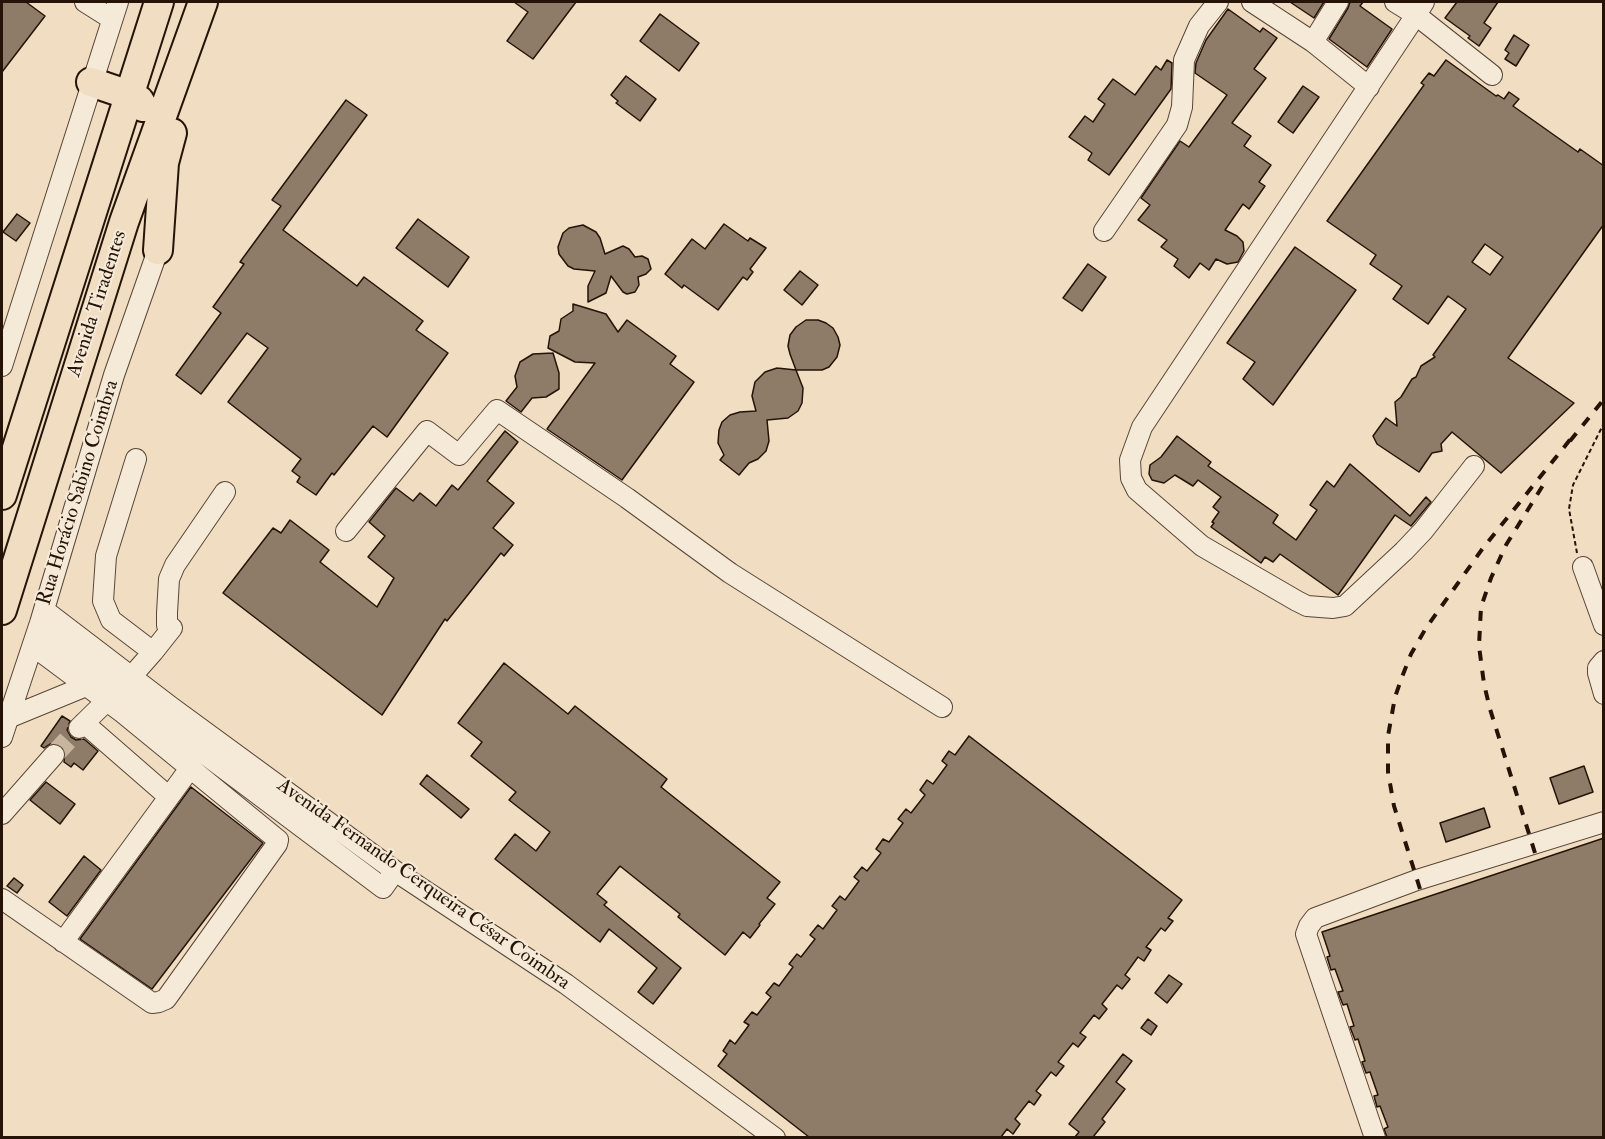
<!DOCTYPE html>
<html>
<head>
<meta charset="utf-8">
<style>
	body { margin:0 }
	#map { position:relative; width:1605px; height:1139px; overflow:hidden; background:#f0ddc2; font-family:"IM FELL Double Pica",serif }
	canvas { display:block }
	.frame { position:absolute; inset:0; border:3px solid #251307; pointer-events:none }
</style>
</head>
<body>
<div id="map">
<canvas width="1605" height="1139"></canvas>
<div class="frame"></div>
</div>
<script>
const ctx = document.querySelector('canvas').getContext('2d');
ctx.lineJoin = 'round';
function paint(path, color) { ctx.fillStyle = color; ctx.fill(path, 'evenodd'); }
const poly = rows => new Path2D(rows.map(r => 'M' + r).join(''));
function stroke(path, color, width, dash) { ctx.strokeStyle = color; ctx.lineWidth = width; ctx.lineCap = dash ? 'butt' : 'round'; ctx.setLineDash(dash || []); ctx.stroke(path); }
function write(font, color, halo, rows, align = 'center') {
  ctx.font = font + ' "IM FELL Double Pica",serif'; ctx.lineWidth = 4.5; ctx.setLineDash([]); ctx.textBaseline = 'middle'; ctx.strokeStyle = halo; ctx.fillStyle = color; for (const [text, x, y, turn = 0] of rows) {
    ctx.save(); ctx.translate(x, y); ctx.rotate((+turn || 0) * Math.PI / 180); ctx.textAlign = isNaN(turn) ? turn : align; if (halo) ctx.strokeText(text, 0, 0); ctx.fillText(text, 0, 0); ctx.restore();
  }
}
const building = poly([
	[2,2,26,2,45,16,2,72,2,2],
	[514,2,576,2,533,59,507,41,528,12,514,2],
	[1290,2,1324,2,1314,18,1290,2],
	[1350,2,1363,2,1360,6,1392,29,1367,67,1329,39,1348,8,1350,2],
	[1457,2,1498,2,1484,23,1491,28,1479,46,1468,38,1470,36,1445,18,1457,2],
	[1228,9,1260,32,1263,28,1277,38,1254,69,1266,78,1232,123,1251,136,1244,146,1271,165,1259,182,1265,186,1249,209,1243,204,1225,230,1237,236,1243,242,1244,251,1238,262,1227,264,1216,259,1209,270,1200,263,1189,278,1174,266,1178,259,1161,247,1167,240,1138,220,1150,205,1141,198,1180,141,1189,147,1227,95,1195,73,1196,63,1206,40,1228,9],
	[660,14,699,43,679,71,640,41,660,14],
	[1514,35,1529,45,1516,66,1505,59,1509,53,1505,50,1514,35],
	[1167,60,1172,63,1171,89,1109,175,1088,160,1092,153,1069,137,1085,116,1093,122,1105,104,1098,99,1113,79,1135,95,1156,66,1161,70,1167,60],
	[1446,60,1496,96,1498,95,1504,99,1509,92,1519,99,1513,106,1578,152,1580,149,1604,166,1604,224,1508,358,1574,403,1501,473,1452,432,1441,444,1442,451,1432,453,1419,472,1377,444,1373,436,1386,418,1397,426,1395,402,1401,397,1412,379,1416,377,1421,366,1435,357,1433,355,1466,309,1448,296,1428,324,1393,299,1402,286,1370,264,1376,255,1327,221,1424,85,1421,83,1429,73,1434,76,1446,60],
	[1485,244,1503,257,1490,275,1472,262,1485,244],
	[626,76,656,99,640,121,616,103,618,101,611,95,626,76],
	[1303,86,1319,97,1293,133,1278,122,1303,86],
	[346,100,367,115,283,230,357,286,364,277,423,321,416,330,448,353,387,437,373,426,334,475,332,473,316,495,297,482,300,477,292,471,301,459,228,402,268,348,247,333,201,394,176,375,221,313,213,307,244,264,240,262,281,206,272,200,346,100],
	[17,214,30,223,16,241,3,232,17,214],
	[418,219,469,257,448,287,396,248,418,219],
	[724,224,748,241,750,238,766,248,750,269,753,272,747,280,743,277,718,310,684,285,682,288,665,274,692,239,705,249,724,224],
	[583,225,596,232,600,238,605,254,623,246,629,249,635,257,642,256,648,259,651,269,646,274,638,277,639,285,635,292,627,294,623,292,611,276,606,293,588,302,588,286,595,271,574,269,568,266,559,254,558,247,563,233,569,228,583,225],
	[1295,247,1356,290,1273,405,1243,379,1255,362,1227,343,1295,247],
	[1088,264,1106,277,1082,311,1063,298,1088,264],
	[800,271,818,285,802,305,784,290,800,271],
	[573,304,606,314,618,332,627,320,676,356,670,364,694,382,622,480,547,429,595,363,575,362,548,348,550,336,559,331,561,319,573,311,573,304],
	[806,320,818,320,826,323,833,328,838,337,840,345,837,357,829,367,822,370,796,370,790,354,788,346,790,335,796,327,806,320],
	[553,353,559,373,559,389,546,397,532,398,521,412,506,401,517,387,515,376,520,362,533,354,553,353],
	[777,368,796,370,803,388,802,403,798,411,788,418,767,420,769,441,766,451,758,459,749,463,739,475,720,460,724,455,718,443,719,430,722,422,730,415,740,412,756,411,752,396,755,382,765,372,777,368],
	[505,431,518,442,487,481,514,503,493,528,513,545,504,556,501,553,447,621,445,619,382,715,223,593,273,528,281,533,290,520,329,550,320,562,377,607,394,578,368,557,385,536,369,522,396,488,413,501,420,493,436,506,452,485,458,490,505,431],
	[1177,436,1211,462,1208,466,1278,515,1273,523,1296,540,1317,510,1310,505,1327,481,1334,487,1350,464,1410,516,1426,497,1431,502,1411,526,1395,515,1338,595,1280,554,1273,562,1265,557,1261,563,1211,527,1214,523,1212,522,1219,512,1213,507,1221,497,1198,480,1193,486,1175,475,1164,483,1152,480,1149,474,1150,465,1161,457,1177,436],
	[504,663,568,714,575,706,667,779,661,787,780,882,767,898,775,904,759,924,760,925,750,938,743,932,725,955,678,917,680,914,620,866,597,894,607,902,604,905,681,968,653,1004,638,992,657,968,609,929,600,942,495,859,515,834,536,851,550,832,509,800,516,792,471,756,482,742,458,723,504,663],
	[62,716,70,721,67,730,71,737,76,740,84,739,98,751,83,770,74,763,71,767,64,762,65,752,61,746,56,743,50,744,44,748,41,746,62,716],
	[969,736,1182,900,1168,918,1173,921,1165,931,1161,928,1146,947,1151,950,1144,961,1138,957,1125,975,1130,979,1122,989,1117,985,1102,1004,1107,1009,1099,1019,1094,1015,1080,1033,1086,1037,1078,1047,1073,1043,1058,1062,1064,1066,1056,1076,1051,1072,1036,1091,1041,1095,1034,1105,1029,1101,1015,1119,1020,1124,1013,1134,1007,1129,1001,1137,809,1137,718,1066,727,1054,723,1051,730,1040,735,1044,749,1025,744,1022,752,1012,757,1015,771,997,766,993,774,983,779,986,793,967,789,964,797,954,801,957,815,939,810,935,818,925,823,929,837,910,832,906,840,896,845,900,859,881,854,877,862,867,867,871,881,853,876,849,883,839,889,842,903,823,898,819,906,809,911,813,925,795,920,790,927,780,933,784,947,765,942,761,949,751,955,755,969,736],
	[1584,766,1593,792,1559,804,1550,778,1584,766],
	[427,775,469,809,461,818,420,784,427,775],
	[46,782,75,804,60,824,30,800,46,782],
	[191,787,263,843,152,989,80,939,191,787],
	[1484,808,1490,827,1446,842,1440,823,1484,808],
	[1604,838,1604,1137,1387,1137,1384,1129,1388,1127,1380,1106,1377,1107,1374,1096,1378,1095,1370,1072,1366,1073,1362,1062,1365,1061,1358,1039,1355,1040,1350,1027,1354,1026,1347,1004,1343,1005,1338,992,1343,991,1335,969,1331,970,1327,957,1330,956,1322,932,1604,838],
	[84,856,101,870,67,916,49,902,84,856],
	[14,878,23,885,17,893,7,886,14,878],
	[1169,975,1182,984,1167,1003,1155,993,1169,975],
	[1148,1019,1157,1026,1151,1035,1141,1028,1148,1019],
	[1123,1054,1132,1061,1116,1082,1125,1089,1102,1119,1105,1122,1093,1137,1075,1137,1079,1132,1069,1124,1123,1054]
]);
paint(building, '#8f7c68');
stroke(building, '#251307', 1.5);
stroke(poly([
	[54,755,79,728]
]), '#c7b59d', 20, [20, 10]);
const minor = poly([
	[85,2,112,19],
	[1252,2,1313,42,1369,87],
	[1395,2,1416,15,1142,427,1130,460,1131,478,1137,490,1202,546,1297,601,1307,606,1333,608,1345,606,1404,551,1423,531,1474,466],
	[1424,2,1416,15,1492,75],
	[1313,42,1338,2],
	[1104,231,1177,125,1182,107,1184,60,1199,26,1218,2],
	[2,366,118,2],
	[136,459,106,556,103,601,111,620,153,652,172,628,167,625,167,613,169,579,175,565,225,492],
	[346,531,427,431,459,455,497,410,627,498,730,573,942,707],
	[1583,567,1604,625],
	[44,610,171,707,395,871,566,984,775,1138],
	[38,629,383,888,395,871],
	[1604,661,1598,668,1598,673,1604,694],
	[8,718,86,686],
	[84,723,169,797],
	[79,728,131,677,153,652],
	[2,737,40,623,114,375,158,250],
	[2,814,54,755],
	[2,899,152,1003,159,1002,166,999,277,844,278,840,123,713,33,646],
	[63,942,191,767],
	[1375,1138,1306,934,1309,926,1315,918,1417,880,1604,822]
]);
const highway = poly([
	[91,82,129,95,139,100,143,107],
	[158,250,164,163,172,133],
	[2,495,159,2],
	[2,610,124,222,203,2]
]);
stroke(minor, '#584636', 22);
stroke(highway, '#251307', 32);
stroke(poly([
	[1577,553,1569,509,1573,485,1604,423]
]), '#251307', 2, [4.5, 3]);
stroke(minor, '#f5e9d7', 20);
stroke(highway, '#f0ddc2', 28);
stroke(poly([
	[1570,441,1604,399],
	[1535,853,1490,709,1484,684,1479,646,1481,607,1491,578,1506,545,1545,482],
	[1420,889,1394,806,1388,772,1388,736,1395,697,1402,677,1411,654,1426,628,1483,548,1573,436]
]), '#251307', 4, [10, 10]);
write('20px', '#251307', '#f5e9d7', [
	["Avenida Tiradentes",98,304,-72],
	["Rua Horácio Sabino Coimbra",79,493,-73],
	["Avenida Fernando Cerqueira César Coimbra",423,885,35]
]);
</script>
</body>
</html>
